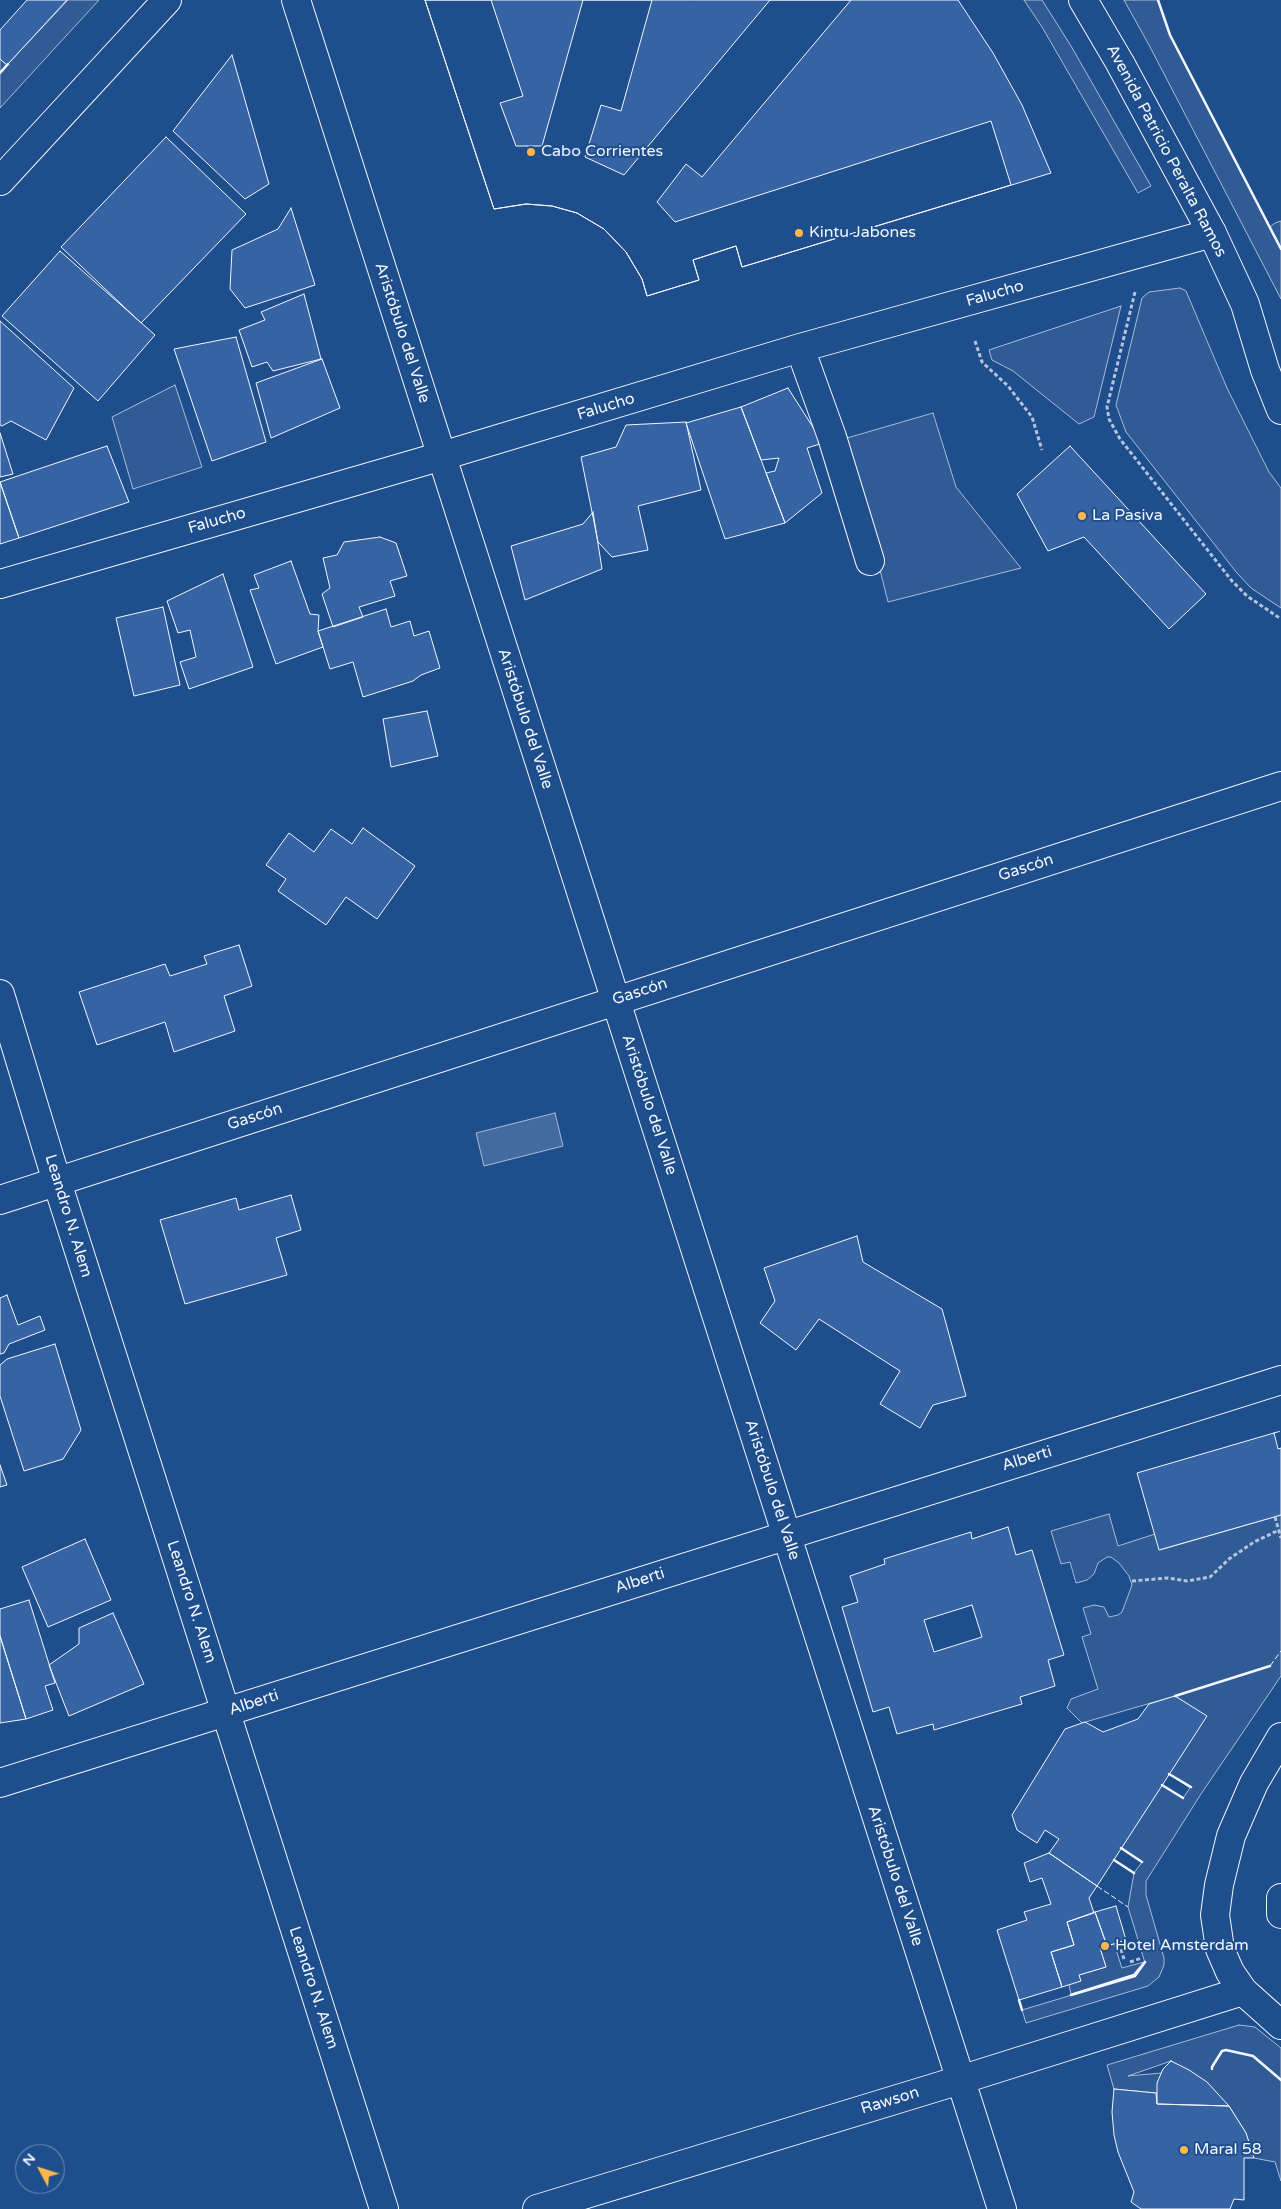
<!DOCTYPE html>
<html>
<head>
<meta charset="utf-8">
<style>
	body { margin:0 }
	#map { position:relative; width:1281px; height:2209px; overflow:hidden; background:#1f4e8c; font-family:"Varela Round",sans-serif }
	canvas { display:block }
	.north { position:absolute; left:15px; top:2144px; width:50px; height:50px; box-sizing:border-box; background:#1f4e8c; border:1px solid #7391ba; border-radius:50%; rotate:310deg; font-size:14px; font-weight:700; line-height:20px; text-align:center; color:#f2f6ff }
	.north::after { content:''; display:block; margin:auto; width:18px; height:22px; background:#ffb74d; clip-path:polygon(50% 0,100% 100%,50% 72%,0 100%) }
</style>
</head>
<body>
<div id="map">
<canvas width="1281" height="2209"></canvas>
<div class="north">N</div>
</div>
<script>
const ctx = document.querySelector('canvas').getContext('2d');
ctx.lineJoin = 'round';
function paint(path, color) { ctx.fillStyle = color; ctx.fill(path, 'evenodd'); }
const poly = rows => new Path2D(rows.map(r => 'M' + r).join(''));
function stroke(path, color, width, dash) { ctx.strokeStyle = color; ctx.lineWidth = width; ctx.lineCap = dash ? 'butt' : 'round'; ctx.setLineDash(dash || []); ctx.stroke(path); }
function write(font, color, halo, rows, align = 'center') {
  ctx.font = font + ' "Varela Round",sans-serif'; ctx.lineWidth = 4; ctx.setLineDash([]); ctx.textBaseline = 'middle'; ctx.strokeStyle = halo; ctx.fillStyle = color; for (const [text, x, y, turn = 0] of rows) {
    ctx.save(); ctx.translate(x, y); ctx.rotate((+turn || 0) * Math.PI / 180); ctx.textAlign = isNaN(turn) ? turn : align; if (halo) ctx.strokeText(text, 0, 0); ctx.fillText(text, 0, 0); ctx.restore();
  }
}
const built = poly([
	[68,0,99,0,0,108,0,59,7,65,68,0],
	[1024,0,1042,0,1071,46,1151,186,1138,193,1042,27,1024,0],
	[1124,0,1158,0,1170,35,1270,227,1275,223,1281,221,1281,299,1149,45,1124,0],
	[1180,288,1186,291,1227,388,1269,472,1281,488,1281,608,1251,588,1237,573,1126,432,1116,405,1142,298,1149,292,1180,288],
	[1121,306,1094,417,1079,424,1013,371,992,360,989,350,1121,306],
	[175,385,202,467,133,489,112,417,175,385],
	[933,413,956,487,1021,568,888,602,847,438,933,413],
	[1109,1514,1118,1546,1155,1534,1160,1550,1281,1515,1281,1676,1201,1794,1146,1881,1146,1895,1164,1958,1164,1965,1159,1977,1148,1986,1026,2023,1022,2010,1135,1976,1145,1963,1128,1907,1134,1873,1142,1862,1121,1848,1162,1785,1183,1798,1190,1788,1169,1774,1206,1716,1175,1696,1082,1723,1067,1708,1071,1699,1098,1689,1082,1637,1091,1634,1083,1608,1094,1605,1104,1607,1109,1617,1118,1615,1122,1612,1132,1585,1129,1576,1119,1563,1111,1557,1107,1557,1098,1563,1094,1574,1087,1580,1076,1583,1070,1562,1061,1564,1051,1531,1109,1514],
	[1114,1944,1122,1968,1144,1962,1134,1975,1071,1994,1069,1985,1079,1975,1106,1967,1100,1948,1114,1944],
	[1239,2025,1255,2027,1281,2048,1281,2181,1275,2162,1254,2158,1246,2133,1229,2106,1157,2104,1156,2093,1114,2089,1107,2065,1239,2025],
	[1171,2061,1196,2075,1173,2072,1128,2076,1171,2061]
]);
paint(built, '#305b95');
stroke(built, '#a8bbd7', 1);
const water = poly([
	[555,1113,563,1146,484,1166,476,1133,555,1113]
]);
paint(water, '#446ba0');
stroke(water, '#a8bbd7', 1);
const building = poly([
	[27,0,67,0,7,65,0,59,0,30,27,0],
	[425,0,491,0,523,96,500,103,516,146,542,146,583,0,652,0,621,111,601,105,585,157,624,175,770,0,851,0,702,177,686,164,657,202,675,222,991,121,1011,185,742,267,736,246,693,260,699,280,647,296,642,279,626,252,604,229,577,213,552,206,526,204,494,209,425,0],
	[425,0,958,0,993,53,1022,105,1051,173,742,267,736,246,693,260,699,280,647,296,642,279,626,252,604,229,577,213,552,206,526,204,494,209,425,0],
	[232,55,269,184,245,199,173,131,232,55],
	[166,137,246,214,141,323,61,247,166,137],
	[291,208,315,285,245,308,230,289,232,250,278,229,291,208],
	[60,251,155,335,98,401,2,316,60,251],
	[304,294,321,359,273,371,267,362,252,367,239,330,265,320,261,312,304,294],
	[0,321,74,388,46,440,11,421,2,426,0,425,0,321],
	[236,337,266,442,212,461,174,349,236,337],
	[322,359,340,408,271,438,256,383,322,359],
	[788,388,823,443,807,448,822,493,785,523,766,473,775,471,779,458,761,460,741,407,788,388],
	[741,407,785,523,725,539,686,423,741,407],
	[686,422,701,490,638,506,648,550,612,557,598,542,581,457,616,447,626,425,686,422],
	[0,433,13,474,0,477,0,433],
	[107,446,129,502,19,538,0,482,107,446],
	[1070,446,1206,594,1169,629,1084,537,1048,551,1017,494,1070,446],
	[0,482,19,538,0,544,0,482],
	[593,512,602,569,525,600,511,546,583,524,593,512],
	[380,537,396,543,407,576,390,581,395,596,359,607,363,617,333,627,322,594,330,588,323,558,337,555,344,542,380,537],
	[291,561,310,614,319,615,318,631,323,647,276,664,250,590,259,588,254,575,291,561],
	[223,574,253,667,189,689,180,662,196,657,190,630,178,633,167,601,223,574],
	[163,607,180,685,134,696,116,618,163,607],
	[386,609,391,627,410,621,414,636,429,631,440,668,421,675,413,681,363,697,353,662,330,669,318,631,386,609],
	[427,711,438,756,391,767,383,719,427,711],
	[363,828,415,866,377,919,346,897,326,925,278,891,286,879,266,865,289,833,314,852,331,829,352,844,363,828],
	[239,945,252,986,224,996,235,1031,174,1052,165,1022,97,1045,79,992,165,964,170,976,207,964,204,956,239,945],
	[291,1195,301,1230,276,1238,287,1275,185,1304,160,1220,236,1198,239,1210,291,1195],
	[857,1236,863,1262,942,1309,966,1396,933,1405,920,1428,880,1404,900,1371,819,1319,796,1350,760,1323,775,1301,764,1268,857,1236],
	[7,1295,18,1325,40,1316,45,1330,9,1344,4,1353,0,1354,0,1298,7,1295],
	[55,1344,81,1430,63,1459,24,1471,0,1396,0,1365,7,1359,55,1344],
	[1274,1433,1278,1449,1281,1448,1281,1515,1159,1550,1137,1473,1274,1433],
	[0,1465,7,1485,0,1487,0,1465],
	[1008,1527,1016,1555,1032,1550,1064,1655,1048,1660,1055,1686,1020,1697,1022,1704,934,1730,933,1724,897,1734,889,1707,873,1712,842,1607,858,1602,850,1576,885,1564,884,1559,971,1532,972,1539,1008,1527],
	[972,1605,982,1637,934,1652,924,1620,972,1605],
	[85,1539,111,1600,48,1627,22,1567,85,1539],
	[29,1600,55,1683,45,1686,53,1710,26,1719,0,1636,0,1609,29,1600],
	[113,1613,144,1684,69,1716,49,1665,79,1644,79,1628,113,1613],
	[0,1636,26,1719,0,1723,0,1636],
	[1175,1696,1207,1716,1097,1886,1049,1853,1059,1839,1045,1830,1037,1843,1017,1830,1012,1815,1065,1729,1085,1722,1103,1732,1138,1719,1149,1704,1175,1696],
	[1049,1853,1097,1886,1089,1898,1094,1913,1067,1922,1074,1945,1051,1952,1062,1987,1019,2000,997,1930,1027,1920,1024,1912,1051,1904,1042,1878,1030,1882,1024,1863,1049,1853],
	[1116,1906,1126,1940,1107,1946,1095,1912,1116,1906],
	[1095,1912,1107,1946,1100,1948,1106,1967,1079,1975,1081,1981,1062,1987,1051,1952,1074,1945,1067,1922,1095,1912],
	[1171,2061,1189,2070,1207,2082,1229,2106,1157,2104,1157,2083,1163,2069,1171,2061],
	[1114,2089,1156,2093,1157,2104,1229,2106,1246,2133,1254,2158,1244,2158,1244,2200,1234,2199,1230,2209,1141,2209,1131,2202,1134,2192,1118,2152,1114,2135,1112,2112,1114,2089]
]);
paint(building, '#3563a3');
stroke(building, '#f2f6ff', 1);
const minor = poly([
	[296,0,1002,2209],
	[800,348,832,437,870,561],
	[0,584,442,456,800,348,1212,233],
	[0,994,57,1182,384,2209],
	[0,1200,1281,786],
	[0,1783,1281,1380],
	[537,2209,960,2080,1243,1991]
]);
const major = poly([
	[1083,0,1120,63,1212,233,1245,304,1265,370,1281,410],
	[0,181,167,0],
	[1281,1737,1254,1783,1231,1836,1219,1885,1215,1915,1220,1949,1230,1972,1243,1991,1281,2025],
	[1281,1898,1281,1914]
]);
stroke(minor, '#f2f6ff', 30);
stroke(major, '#f2f6ff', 30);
stroke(poly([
	[1135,292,1107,407,1109,419,1120,439,1232,581,1247,596,1281,619],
	[975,341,982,362,1008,386,1032,417,1042,450],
	[1275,1517,1281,1538],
	[1132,1581,1168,1578,1187,1581,1210,1577,1229,1559,1254,1542,1279,1530],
	[1119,1943,1124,1959],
	[1130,1962,1142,1958]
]), '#b3c4dc', 3, [4, 2.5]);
stroke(minor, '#1f4e8c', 28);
stroke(major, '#1f4e8c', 28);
stroke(poly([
	[1274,1433,1281,1431],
	[1270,1666,1281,1651],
	[1097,1886,1128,1907]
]), '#f2f6ff', 1, [6, 2.5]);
stroke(poly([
	[1158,0,1170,35,1281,249],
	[0,73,8,64],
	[1175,1696,1270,1666],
	[1169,1774,1191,1787],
	[1162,1785,1183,1798],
	[1121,1848,1142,1862],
	[1114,1860,1134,1873],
	[1145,1962,1135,1976,1071,1995,1134,1975,1145,1962],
	[1019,2000,1022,2010],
	[1212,2069,1212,2067,1222,2051,1226,2050,1253,2056,1281,2080]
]), '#f2f6ff', 2.5);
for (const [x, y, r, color] of [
	[531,152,5,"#ffb74d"],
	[799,233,5,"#ffb74d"],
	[1082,516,5,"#ffb74d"],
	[1105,1946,5,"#ffb74d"],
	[1184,2150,5,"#ffb74d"]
]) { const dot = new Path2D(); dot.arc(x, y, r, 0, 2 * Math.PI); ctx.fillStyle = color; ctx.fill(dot); stroke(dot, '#1f4e8c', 2); }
write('16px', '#f2f6ff', '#1f4e8c', [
	["Avenida Patricio Peralta Ramos",1166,151,62],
	["Falucho",995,294,-16],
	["Aristóbulo del Valle",402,333,72],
	["Falucho",606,407,-17],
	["Falucho",217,521,-16],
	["Aristóbulo del Valle",525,719,72],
	["Gascón",1026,868,-18],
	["Gascón",640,992,-18],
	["Aristóbulo del Valle",649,1105,72],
	["Gascón",255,1117,-18],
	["Leandro N. Alem",68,1216,73],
	["Alberti",1027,1459,-17],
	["Aristóbulo del Valle",772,1490,72],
	["Alberti",640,1581,-18],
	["Leandro N. Alem",191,1602,72],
	["Alberti",254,1703,-18],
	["Aristóbulo del Valle",895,1876,72],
	["Leandro N. Alem",313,1988,72],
	["Rawson",890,2101,-17]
]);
write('16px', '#f2f6ff', '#1f4e8c', [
	["Cabo Corrientes",541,152],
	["Kintu Jabones",809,233],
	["La Pasiva",1092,516],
	["Hotel Amsterdam",1115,1946],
	["Maral 58",1194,2150]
], 'left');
</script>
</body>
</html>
